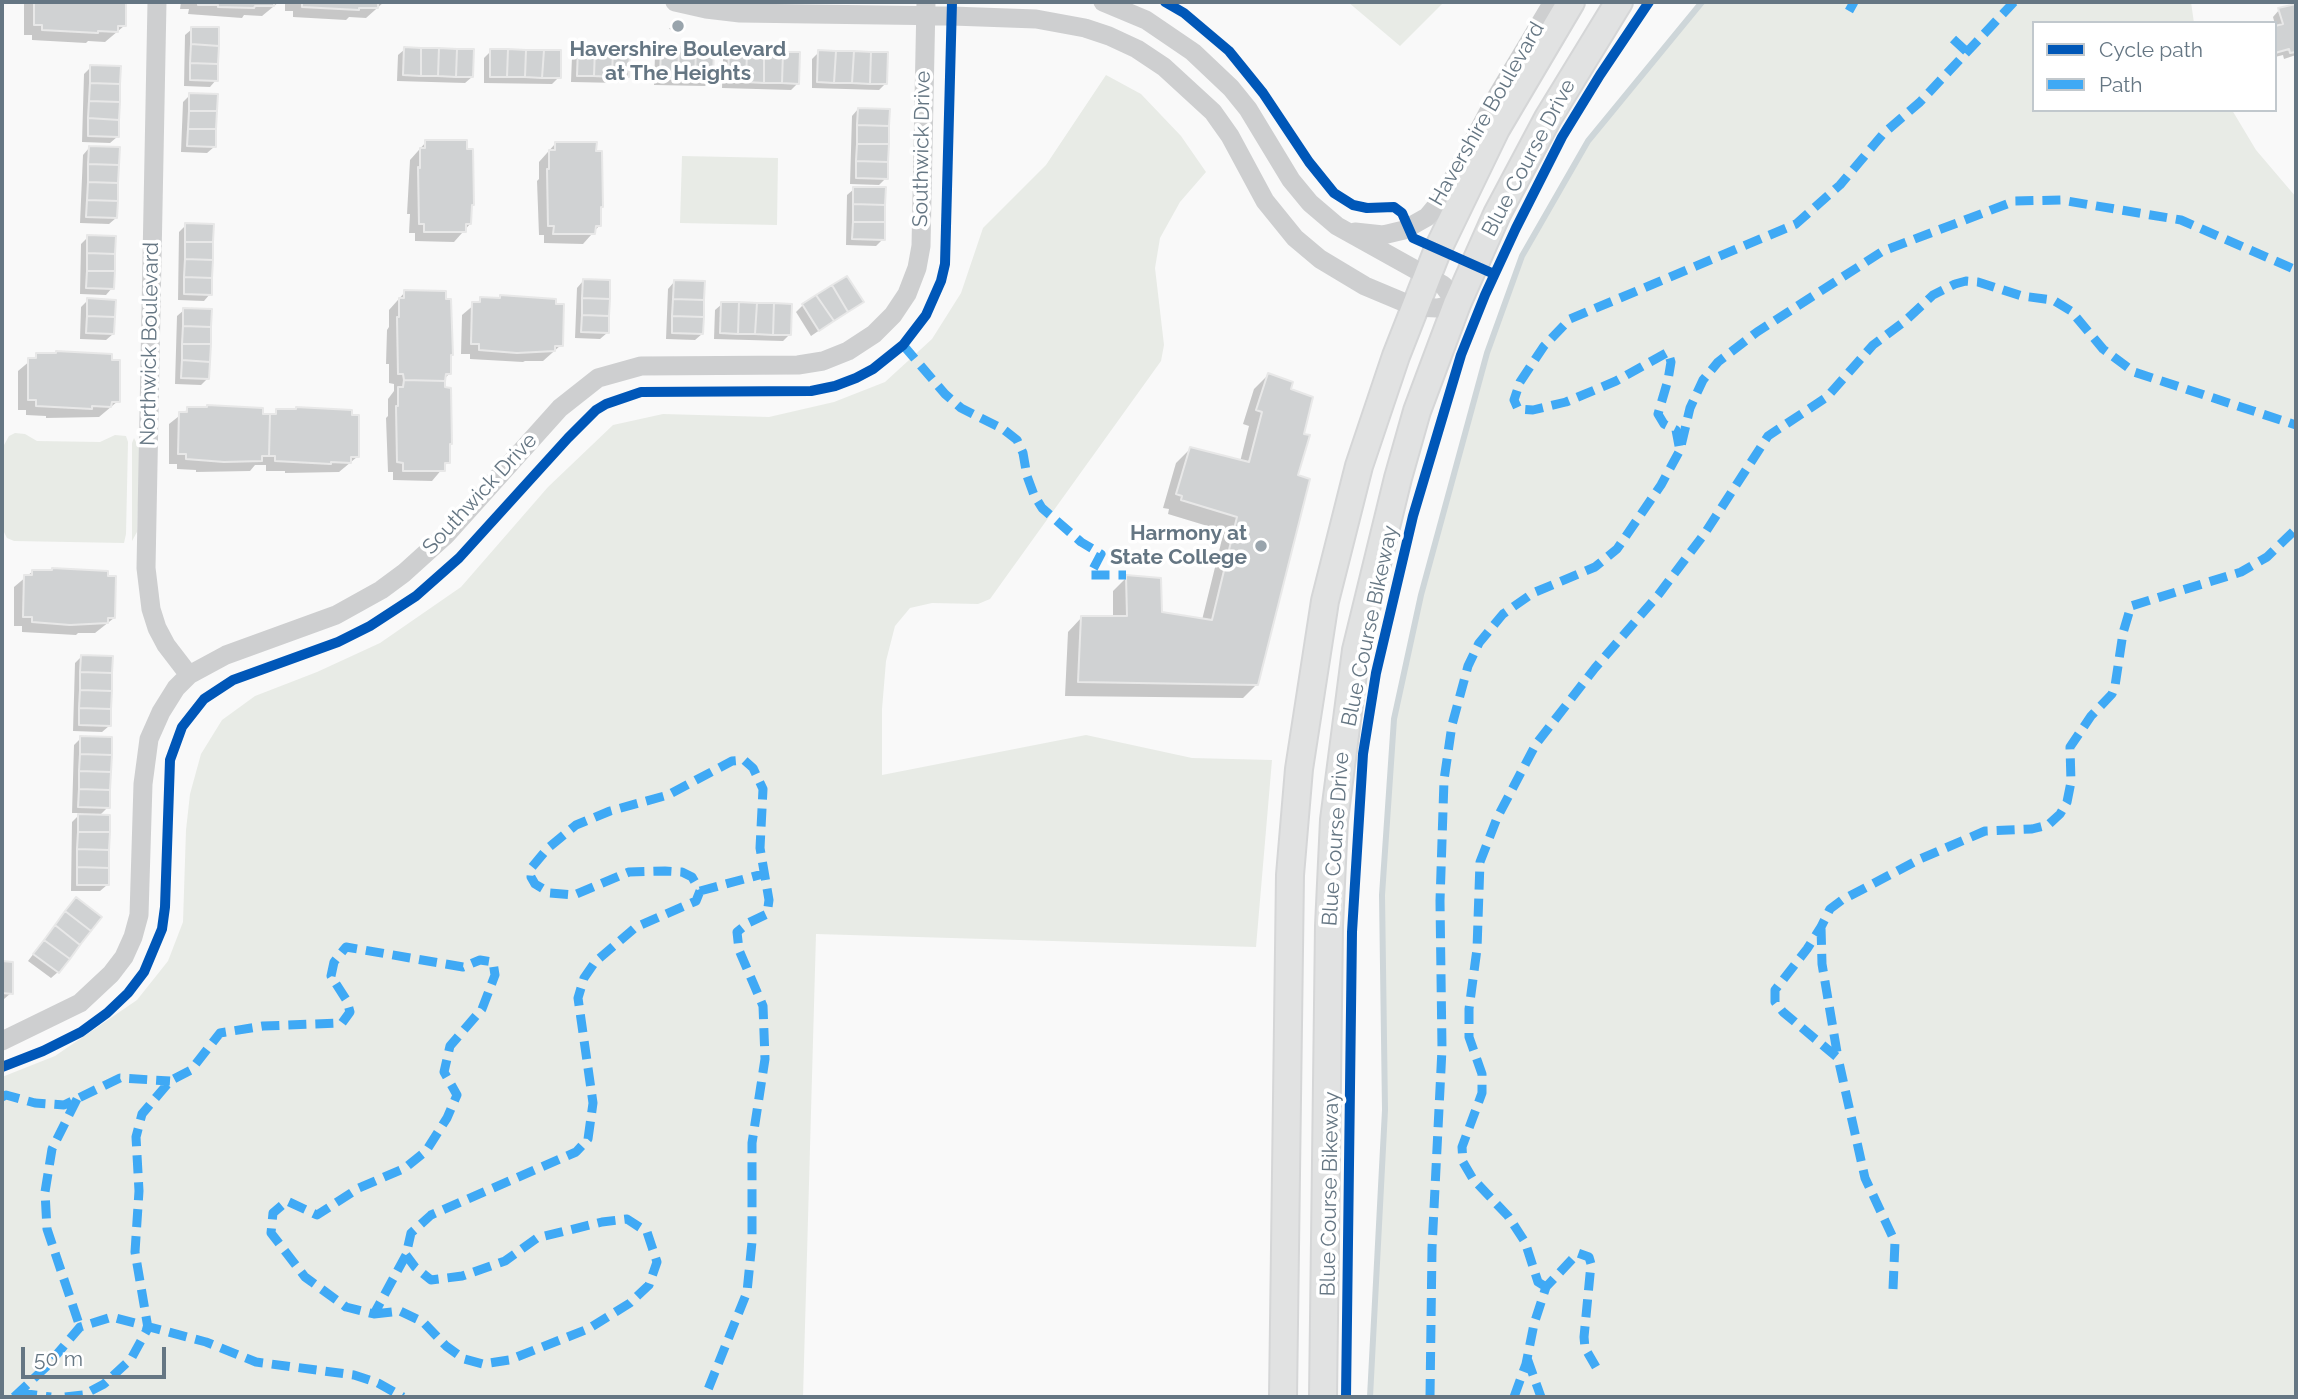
<!DOCTYPE html>
<html>
<head>
<meta charset="utf-8">
<style>
	body { margin:0 }
	#map { position:relative; width:2298px; height:1399px; overflow:hidden; background:#f9f9f9; font-family:Raleway,sans-serif }
	canvas { display:block }
	.frame { position:absolute; inset:0; border:4px solid #657683; pointer-events:none }
	.legend { position:absolute; left:2032px; top:21px; width:245px; height:91px; box-sizing:border-box; background:#fff; border:2px solid #c1c8cd; margin:0; padding:9px 12px; list-style:none; font-size:21px; color:#657683 }
	.legend li { display:flex; align-items:center; gap:14px; height:35px }
	.legend b { width:35px; border:2px solid #c1c8cd }
	.scale { position:absolute; left:21px; top:1347px; width:145px; height:32px; box-sizing:border-box; border:4px solid #657683; border-top:0; padding-left:9px; font-size:21px; line-height:24px; white-space:nowrap; color:#657683; -webkit-text-stroke:5px #fff; paint-order:stroke }
</style>
</head>
<body>
<div id="map">
<canvas width="2298" height="1399"></canvas>
<div class="frame"></div>
<ul class="legend">
<li><b style="height:9px;background:#0057b8"></b>Cycle path</li>
<li><b style="height:9px;background:#3fa9f5"></b>Path</li>
</ul>
<div class="scale">50 m</div>
</div>
<script>
const ctx = document.querySelector('canvas').getContext('2d');
ctx.lineJoin = 'round';
function paint(path, color) { ctx.fillStyle = color; ctx.fill(path, 'evenodd'); }
const poly = rows => new Path2D(rows.map(r => 'M' + r).join(''));
function stroke(path, color, width, dash) { ctx.strokeStyle = color; ctx.lineWidth = width; ctx.lineCap = dash ? 'butt' : 'round'; ctx.setLineDash(dash || []); ctx.stroke(path); }
function write(font, color, halo, rows, align = 'center') {
  ctx.font = font + ' Raleway,sans-serif'; ctx.lineWidth = 7; ctx.setLineDash([]); ctx.textBaseline = 'middle'; ctx.strokeStyle = halo; ctx.fillStyle = color; for (const [text, x, y, turn = 0] of rows) {
    ctx.save(); ctx.translate(x, y); ctx.rotate((+turn || 0) * Math.PI / 180); ctx.textAlign = isNaN(turn) ? turn : align; if (halo) ctx.strokeText(text, 0, 0); ctx.fillText(text, 0, 0); ctx.restore();
  }
}
paint(poly([
	[1348,2,1444,2,1400,46],
	[1702,2,2191,2,2194,23,2034,23,2034,110,2232,110,2256,150,2296,197,2296,1397,1370,1397,1385,1110,1382,895,1394,719,1421,595,1487,353,1522,256,1588,141],
	[1106,75,1141,94,1181,136,1206,172,1180,202,1160,238,1155,268,1164,345,1161,361,990,599,978,604,932,603,910,608,895,626,886,661,882,709,882,775,1086,735,1192,758,1272,760,1256,947,816,934,803,1397,2,1397,2,1077,55,1056,137,1000,168,961,183,922,186,830,190,794,201,754,222,720,255,696,317,672,380,643,461,587,548,487,613,425,663,414,769,417,834,402,885,382,932,339,961,293,983,228,1046,165],
	[682,156,778,158,777,225,680,223],
	[15,433,25,434,37,441,100,442,115,435,126,436,128,442,126,534,124,543,14,541,7,538,2,528,4,445,9,436],
	[134,438,140,450,137,532,132,541,132,443]
]), '#e8ebe6');
paint(poly([
	[24,2,124,2,124,26,105,42,88,41,86,43,32,40,32,35,24,35],
	[181,2,279,2,262,16,244,15,242,18,188,14,189,9,180,9],
	[285,2,384,2,366,18,349,17,346,20,293,17,293,11,285,11],
	[2296,5,2296,55,2284,59,2283,55,2275,57,2276,28,2273,17,2279,10],
	[673,24,686,27,685,29,682,32,669,29],
	[192,29,216,80,210,87,184,86,185,35],
	[662,48,711,79,705,86,654,85,655,55],
	[405,49,472,77,465,83,397,81,398,55],
	[579,50,627,76,621,83,571,82,572,56],
	[491,51,559,77,552,84,484,83,484,58],
	[730,52,798,83,791,90,722,88,723,59],
	[819,52,886,83,879,90,812,88,812,59],
	[91,67,117,137,110,143,82,142,84,74],
	[190,95,214,147,207,153,181,152,183,102],
	[858,109,886,178,879,185,850,184,852,116],
	[426,142,470,224,454,242,415,241,415,233,409,233,410,214,407,214,410,160],
	[555,144,599,209,599,226,583,244,544,243,544,235,539,235,537,181,539,179,539,162],
	[89,148,116,218,109,224,80,223,83,155],
	[854,189,883,239,876,246,846,245,847,195],
	[186,225,210,294,204,301,178,300,179,232],
	[88,237,112,288,106,295,80,294,81,244],
	[583,281,607,333,600,339,575,338,577,288],
	[674,282,702,334,695,340,666,339,668,289],
	[405,292,449,356,449,374,444,379,448,462,432,481,393,480,393,472,388,472,386,418,388,416,388,399,394,391,394,384,389,383,389,364,386,364,387,330,389,327,389,310],
	[500,297,561,345,543,361,525,361,523,362,470,359,470,354,461,354,462,315,481,299,498,299],
	[88,300,113,334,106,340,80,339,81,307],
	[861,302,811,336,796,312,803,305],
	[722,304,789,335,783,341,714,339,715,310],
	[184,310,208,378,201,385,175,384,177,316],
	[37,355,118,401,99,417,46,418,46,416,26,415,26,410,18,410,18,371],
	[1268,375,1295,476,1257,684,1243,698,1065,696,1068,632,1082,617,1113,618,1113,591,1127,577,1161,613,1202,620,1224,531,1168,514,1169,509,1163,508,1176,463,1190,449,1240,462,1249,426,1243,424,1254,389],
	[188,409,272,416,277,411,294,411,296,409,357,457,339,472,285,473,285,471,266,471,266,465,255,465,250,471,196,472,196,470,177,469,177,464,169,464,169,424],
	[33,571,51,572,114,618,95,633,78,633,76,635,22,632,22,626,14,626,14,587],
	[82,656,109,726,102,732,73,731,75,663],
	[81,738,108,807,99,816,107,885,100,891,71,891,72,822,81,813,72,813,74,745],
	[70,906,58,972,51,978,28,961],
	[2,963,12,963,11,993,4,999,2,999]
]), '#0003');
stroke(poly([
	[1370,1397,1385,1110,1382,895,1394,719,1421,595,1487,353,1522,256,1588,141,1702,2]
]), '#ced6d9', 6);
const building = poly([
	[34,2,126,2,126,26,118,26,118,32,98,31,98,33,42,30,42,25,34,25,34,2],
	[198,2,274,2,274,6,255,6,254,8,218,7,218,5,198,5,198,2],
	[302,2,386,2,378,2,378,8,359,8,359,10,302,7,302,2],
	[2296,4,2296,52,2290,53,2289,49,2275,53,2275,26,2283,24,2278,8,2296,4],
	[191,27,219,27,219,46,191,44,191,27],
	[191,44,219,46,218,64,190,63,191,44],
	[661,46,679,47,678,79,660,79,661,46],
	[404,47,421,48,421,76,403,75,404,47],
	[679,47,696,47,695,80,678,79,679,47],
	[696,47,714,48,713,80,695,80,696,47],
	[421,48,439,48,438,76,421,76,421,48],
	[439,48,457,49,456,77,438,76,439,48],
	[578,48,595,48,594,76,577,76,578,48],
	[595,48,613,49,612,77,594,76,595,48],
	[457,49,474,49,473,77,456,77,457,49],
	[490,49,508,49,507,77,490,77,490,49],
	[508,49,526,50,525,77,507,77,508,49],
	[613,49,630,49,629,77,612,77,613,49],
	[526,50,544,50,542,78,525,77,526,50],
	[544,50,561,50,561,78,542,78,544,50],
	[729,50,747,51,746,82,728,82,729,50],
	[818,50,836,51,834,83,817,82,818,50],
	[747,51,764,51,764,83,746,82,747,51],
	[764,51,783,52,782,83,764,83,764,51],
	[836,51,854,51,852,83,834,83,836,51],
	[854,51,871,52,870,84,852,83,854,51],
	[783,52,800,52,799,84,782,83,783,52],
	[871,52,888,52,887,84,870,84,871,52],
	[190,63,218,64,218,81,190,80,190,63],
	[90,65,121,66,120,84,90,83,90,65],
	[90,83,120,84,120,102,89,101,90,83],
	[189,93,218,94,217,111,189,111,189,93],
	[89,101,120,102,119,120,88,118,89,101],
	[858,108,890,109,889,126,857,125,858,108],
	[189,111,217,111,216,129,188,129,189,111],
	[88,118,119,120,119,137,88,136,88,118],
	[857,125,889,126,889,144,857,144,857,125],
	[188,129,216,129,216,147,187,146,188,129],
	[425,140,467,140,467,149,473,149,474,205,472,205,471,224,466,224,466,232,424,232,424,224,419,224,418,167,420,168,420,148,425,148,425,140],
	[555,142,597,142,596,151,602,151,603,207,601,207,601,226,596,226,595,234,553,234,554,226,548,226,547,169,549,169,549,150,555,150,555,142],
	[857,144,889,144,888,162,856,161,857,144],
	[89,146,120,147,119,165,88,164,89,146],
	[856,161,888,162,888,179,856,178,856,161],
	[88,164,119,165,118,183,88,182,88,164],
	[88,182,118,183,118,201,87,200,88,182],
	[853,187,886,187,885,205,853,204,853,187],
	[87,200,118,201,117,218,86,217,87,200],
	[853,204,885,205,885,222,853,222,853,204],
	[853,222,885,222,885,240,852,239,853,222],
	[185,223,214,224,213,242,185,242,185,223],
	[87,235,116,236,115,254,87,253,87,235],
	[185,242,213,242,213,260,185,259,185,242],
	[87,253,115,254,115,271,87,271,87,253],
	[185,259,213,260,212,278,184,277,185,259],
	[87,271,115,271,114,289,86,288,87,271],
	[847,276,864,302,848,312,832,285,847,276],
	[184,277,212,278,212,295,184,294,184,277],
	[583,279,610,280,610,299,582,298,583,279],
	[674,280,705,281,704,300,673,299,674,280],
	[832,285,848,312,834,321,816,295,832,285],
	[404,290,446,291,446,299,451,299,453,355,451,355,451,374,446,374,445,381,404,380,403,374,398,374,397,317,399,317,399,298,404,298,404,290],
	[500,295,556,299,556,304,564,304,563,346,555,346,555,351,517,353,479,350,479,344,471,344,472,302,480,302,480,297,500,298,500,295],
	[816,295,834,321,819,331,802,304,816,295],
	[87,298,116,300,115,317,87,316,87,298],
	[582,298,610,299,609,316,582,315,582,298],
	[673,299,704,300,704,317,672,316,673,299],
	[721,302,739,302,738,334,720,333,721,302],
	[739,302,757,303,755,334,738,334,739,302],
	[757,303,774,303,773,335,755,334,757,303],
	[774,303,792,304,791,335,773,335,774,303],
	[183,308,212,309,211,327,183,326,183,308],
	[582,315,609,316,609,333,581,332,582,315],
	[87,316,115,317,114,334,86,333,87,316],
	[672,316,704,317,703,334,672,333,672,316],
	[183,326,211,327,211,344,182,344,183,326],
	[182,344,211,344,210,362,182,360,182,344],
	[56,351,112,354,112,360,120,360,120,402,112,402,111,407,92,406,92,409,36,406,36,400,28,400,28,358,36,358,36,353,56,353,56,351],
	[182,360,210,362,209,379,181,378,182,360],
	[1268,373,1293,382,1291,389,1313,397,1304,434,1310,435,1298,475,1310,479,1258,685,1078,682,1081,616,1127,616,1126,575,1161,578,1162,612,1212,620,1237,517,1181,500,1182,496,1176,494,1190,447,1249,462,1262,412,1256,410,1268,373],
	[404,380,445,381,445,387,451,388,452,444,450,444,450,463,445,463,445,471,403,471,403,463,397,462,396,406,398,406,398,387,403,387,404,380],
	[207,405,263,408,263,414,270,414,269,456,262,456,262,461,224,462,186,459,186,454,178,454,179,412,187,412,187,407,207,407,207,405],
	[296,407,352,410,352,415,359,415,359,457,351,457,351,463,331,462,331,464,275,461,275,456,269,456,270,414,276,414,276,409,296,409,296,407],
	[52,568,108,571,108,576,116,576,115,618,108,618,108,623,70,625,32,622,32,617,23,617,24,575,32,575,32,570,52,570,52,568],
	[81,655,113,656,112,673,80,672,81,655],
	[80,672,112,673,112,691,80,690,80,672],
	[80,690,112,691,111,709,79,708,80,690],
	[79,708,111,709,111,726,79,725,79,708],
	[80,736,112,737,112,755,80,754,80,736],
	[80,754,112,755,111,772,79,771,80,754],
	[79,771,111,772,110,790,79,789,79,771],
	[79,789,110,790,110,808,78,807,79,789],
	[78,814,110,815,110,832,78,832,78,814],
	[78,832,110,832,109,850,77,849,78,832],
	[77,849,109,850,109,868,77,867,77,849],
	[77,867,109,868,109,885,77,885,77,867],
	[76,897,102,917,91,931,65,911,76,897],
	[65,911,91,931,80,945,55,925,65,911],
	[55,925,80,945,70,959,44,940,55,925],
	[44,940,70,959,59,973,33,954,44,940],
	[2,961,13,962,13,994,2,993,2,961]
]);
paint(building, '#d0d2d3');
stroke(building, '#e8e8e8', 2);
const secondary = poly([
	[1283,1397,1290,875,1299,769,1325,601,1359,466,1396,356,1438,249,1496,129,1571,2],
	[1323,1397,1329,926,1334,820,1356,650,1398,478,1417,411,1457,304,1497,214,1548,118,1619,2]
]);
stroke(secondary, '#d5d6d7', 30);
stroke(poly([
	[157,2,146,568,151,609,157,628,166,645,189,675],
	[675,2,706,9,740,13,952,16,1036,19,1085,28,1109,36,1137,49,1164,67,1213,112,1230,136,1265,201,1295,238,1320,259,1365,286,1415,307,1437,308,1457,304,1443,285,1337,226,1310,203,1291,180,1248,109,1231,88,1193,52,1146,20,1103,2],
	[1355,232,1383,235,1404,230,1427,217,1442,199,1498,94,1553,2],
	[2,1041,80,1003,111,974,124,957,133,937,139,915,143,784,149,739,161,712,176,688,189,675,226,655,336,615,381,590,404,573,446,535,560,408,598,378,641,366,798,365,823,361,848,351,874,334,893,315,907,294,917,268,921,246,926,2]
]), '#cecfd0', 19);
stroke(secondary, '#e1e2e2', 26);
stroke(poly([
	[1849,11,1854,2],
	[1953,39,1967,52],
	[903,345,945,394,961,408,1003,429,1017,440,1023,453,1027,476,1034,495,1042,508,1081,542,1101,554,1090,575,1126,575],
	[1679,446,1676,430,1664,424,1658,414,1668,380,1671,362,1668,352,1616,381,1566,402,1533,410,1518,409,1514,400,1520,382,1544,346,1570,319,1796,224,1840,185,1884,133,1920,102,2014,2],
	[700,891,763,874],
	[1821,927,1822,964,1838,1058],
	[2,1097,6,1095,35,1103,64,1105,120,1078,170,1081],
	[77,1099,52,1149,45,1192,47,1229,80,1327],
	[1546,1287,1538,1282,1525,1242,1508,1216,1473,1179,1463,1162,1462,1147,1482,1093,1482,1074,1469,1037,1469,1009,1477,949,1480,862,1497,818,1536,744,1595,668,1659,594,1705,533,1768,436,1827,397,1873,345,1905,321,1933,295,1955,284,1966,281,1978,282,2022,296,2053,300,2071,311,2103,349,2134,372,2296,425],
	[1893,1289,1895,1242,1865,1178,1838,1058,1783,1012,1775,1002,1775,990,1807,949,1821,927,1830,909,1842,900,1920,859,1985,831,2032,829,2048,825,2060,814,2067,802,2071,782,2070,747,2091,716,2112,694,2115,686,2123,633,2131,606,2241,572,2267,557,2296,529],
	[374,1314,400,1311,423,1322,446,1346,464,1359,483,1364,509,1360,588,1329,630,1303,649,1285,657,1262,647,1232,627,1219,602,1222,537,1238,505,1261,462,1276,431,1280,415,1267,406,1255],
	[1527,1358,1541,1397],
	[19,1393,51,1397],
	[14,1397,46,1367,80,1327,112,1317,206,1342,256,1362,354,1375,378,1383,403,1397],
	[65,1397,83,1395,104,1384,131,1359,148,1328,135,1252,139,1191,136,1137,142,1114,170,1081,191,1070,220,1033,263,1026,342,1023,350,1012,347,1001,331,976,334,962,346,947,463,967,480,960,493,962,495,975,482,1009,450,1046,444,1072,457,1095,447,1118,426,1151,405,1168,359,1188,317,1215,287,1201,273,1213,271,1233,305,1277,346,1307,374,1314,406,1255,411,1233,431,1215,576,1152,588,1139,593,1103,578,998,584,978,595,962,636,927,696,901,700,891,692,877,682,872,665,871,629,872,574,895,550,893,535,884,531,877,532,867,548,848,576,825,610,811,668,795,732,761,744,760,753,768,763,789,760,848,769,900,767,914,748,923,737,932,739,950,763,1006,765,1059,752,1143,752,1242,747,1292,705,1397],
	[1430,1397,1432,1248,1442,1049,1440,901,1444,780,1452,725,1468,666,1479,643,1503,614,1533,593,1595,567,1617,549,1661,485,1680,450,1690,408,1703,380,1718,362,1757,332,1883,251,2015,201,2061,200,2181,220,2296,270],
	[1514,1397,1526,1364,1534,1324,1546,1287,1578,1253,1589,1257,1591,1264,1584,1337,1585,1348,1596,1367]
]), '#3fa9f5', 9, [18, 9]);
stroke(poly([
	[1165,2,1184,13,1229,51,1263,93,1309,162,1334,193,1353,205,1367,208,1394,207,1402,213,1413,238,1494,274],
	[2,1067,43,1051,81,1032,107,1013,128,993,144,972,162,929,165,907,170,760,182,727,204,699,233,680,338,642,370,626,416,596,459,558,568,438,596,410,606,404,641,392,811,391,835,386,856,378,873,369,903,345,926,315,941,281,945,264,952,2],
	[1346,1397,1352,932,1363,754,1376,673,1413,516,1461,355,1485,295,1516,228,1562,137,1600,75,1649,2]
]), '#0057b8', 10);
for (const [x, y, r, color] of [
	[678,26,7,"#99a4ac"],
	[1261,546,7,"#99a4ac"]
]) { const dot = new Path2D(); dot.arc(x, y, r, 0, 2 * Math.PI); ctx.fillStyle = color; ctx.fill(dot); stroke(dot, '#fff', 2.5); }
write('bold 21px', '#657683', '#fff', [
	["Havershire Boulevard",678,50],
	["at The Heights",678,74],
	["Harmony at",1247,534,"right"],
	["State College",1247,558,"right"]
]);
write('21px', '#657683', '#fff', [
	["Havershire Boulevard",1487,114,-60],
	["Southwick Drive",922,149,-89],
	["Blue Course Drive",1529,158,-62],
	["Northwick Boulevard",150,344,-89],
	["Southwick Drive",480,494,-47],
	["Blue Course Bikeway",1370,626,-78],
	["Blue Course Drive",1336,839,-86],
	["Blue Course Bikeway",1330,1194,-89]
]);
</script>
</body>
</html>
